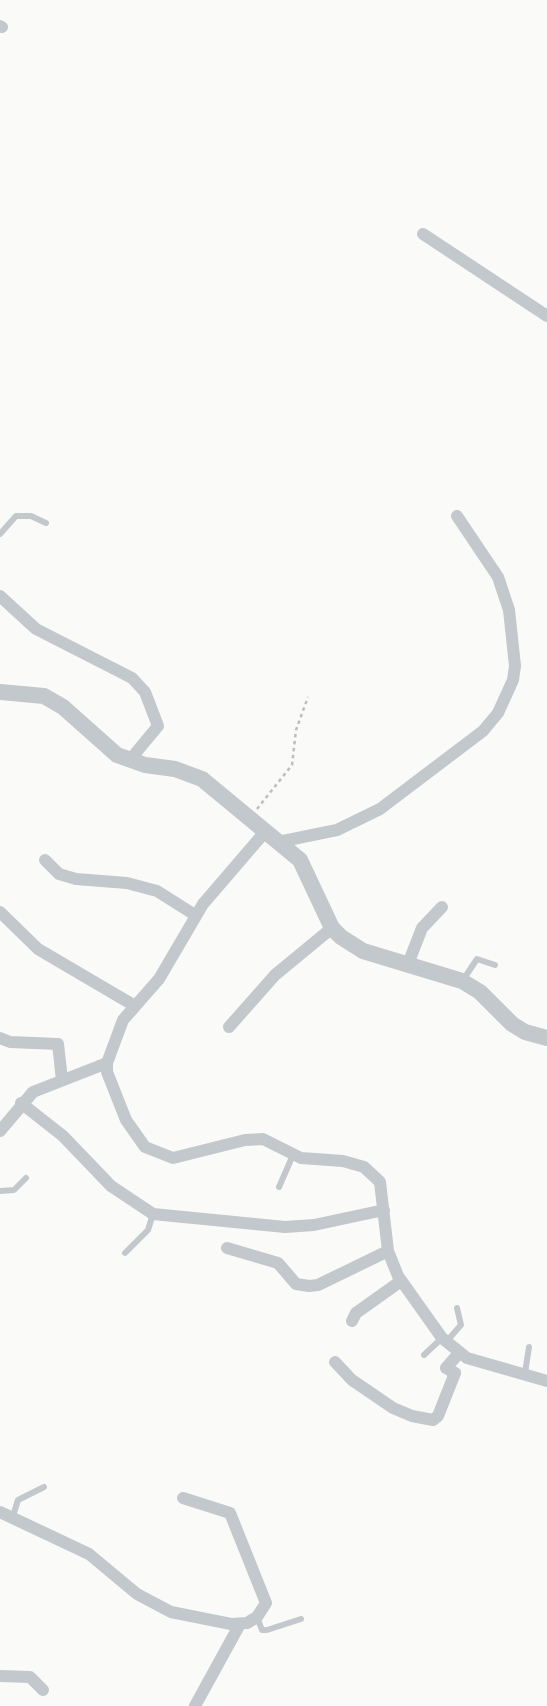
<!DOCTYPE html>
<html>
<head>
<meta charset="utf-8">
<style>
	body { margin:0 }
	canvas { display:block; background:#fafaf8 }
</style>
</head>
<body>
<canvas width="547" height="1706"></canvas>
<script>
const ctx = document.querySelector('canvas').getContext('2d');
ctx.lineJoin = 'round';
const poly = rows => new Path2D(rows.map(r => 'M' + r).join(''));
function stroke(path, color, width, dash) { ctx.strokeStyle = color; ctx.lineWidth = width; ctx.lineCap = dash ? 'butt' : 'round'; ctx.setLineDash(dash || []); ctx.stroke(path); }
stroke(poly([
	[257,809,292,765,296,730,308,697]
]), '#bbbfc2', 2.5, [3.5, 3.5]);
stroke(poly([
	[0,534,16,516,31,516,46,523],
	[463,980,477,959,495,965],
	[279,1187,293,1155],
	[0,1191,14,1190,26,1178],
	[125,1253,148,1230,153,1214],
	[446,1342,461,1325,457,1308],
	[424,1355,442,1338],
	[525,1373,529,1347],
	[13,1516,18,1500,44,1487],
	[257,1617,262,1630,267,1630,301,1619]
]), '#c3c8cc', 6);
stroke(poly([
	[0,26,2,27],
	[423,234,547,316],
	[0,596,36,629,132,678,145,692,158,726,129,761],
	[264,833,203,904,159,979,123,1020,107,1063,107,1072,126,1120,145,1147,173,1158,245,1140,263,1139,301,1158,343,1161,364,1167,380,1182,388,1251,398,1276,442,1338,467,1358,547,1381],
	[278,842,337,830,380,809,483,731,498,713,513,680,515,666,509,610,498,577,457,516],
	[45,860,59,874,76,879,127,883,157,891,195,915],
	[0,912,38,949,135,1006],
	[408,964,422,928,442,907],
	[229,1027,275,975,332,928],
	[0,1038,10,1042,58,1044,62,1080],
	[21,1103,63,1136,111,1186,153,1214,285,1227,314,1225,384,1210],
	[0,1131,33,1092,107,1063],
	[227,1248,278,1263,296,1284,309,1286,318,1285,388,1251],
	[352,1321,356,1313,401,1281],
	[335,1362,352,1380,393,1408,412,1416,433,1420,438,1416,455,1373,446,1368,459,1353],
	[0,1512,89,1554,137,1594,171,1612,231,1624,247,1623,257,1617,266,1603,230,1513,183,1498],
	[0,1676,30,1677,43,1690],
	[195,1706,240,1624]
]), '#c3c8cc', 12);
stroke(poly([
	[0,692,44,696,63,707,117,755,145,765,175,769,202,779,300,860,332,928,341,937,363,951,462,981,480,992,512,1024,525,1032,547,1038]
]), '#c3c8cc', 16);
</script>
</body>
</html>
